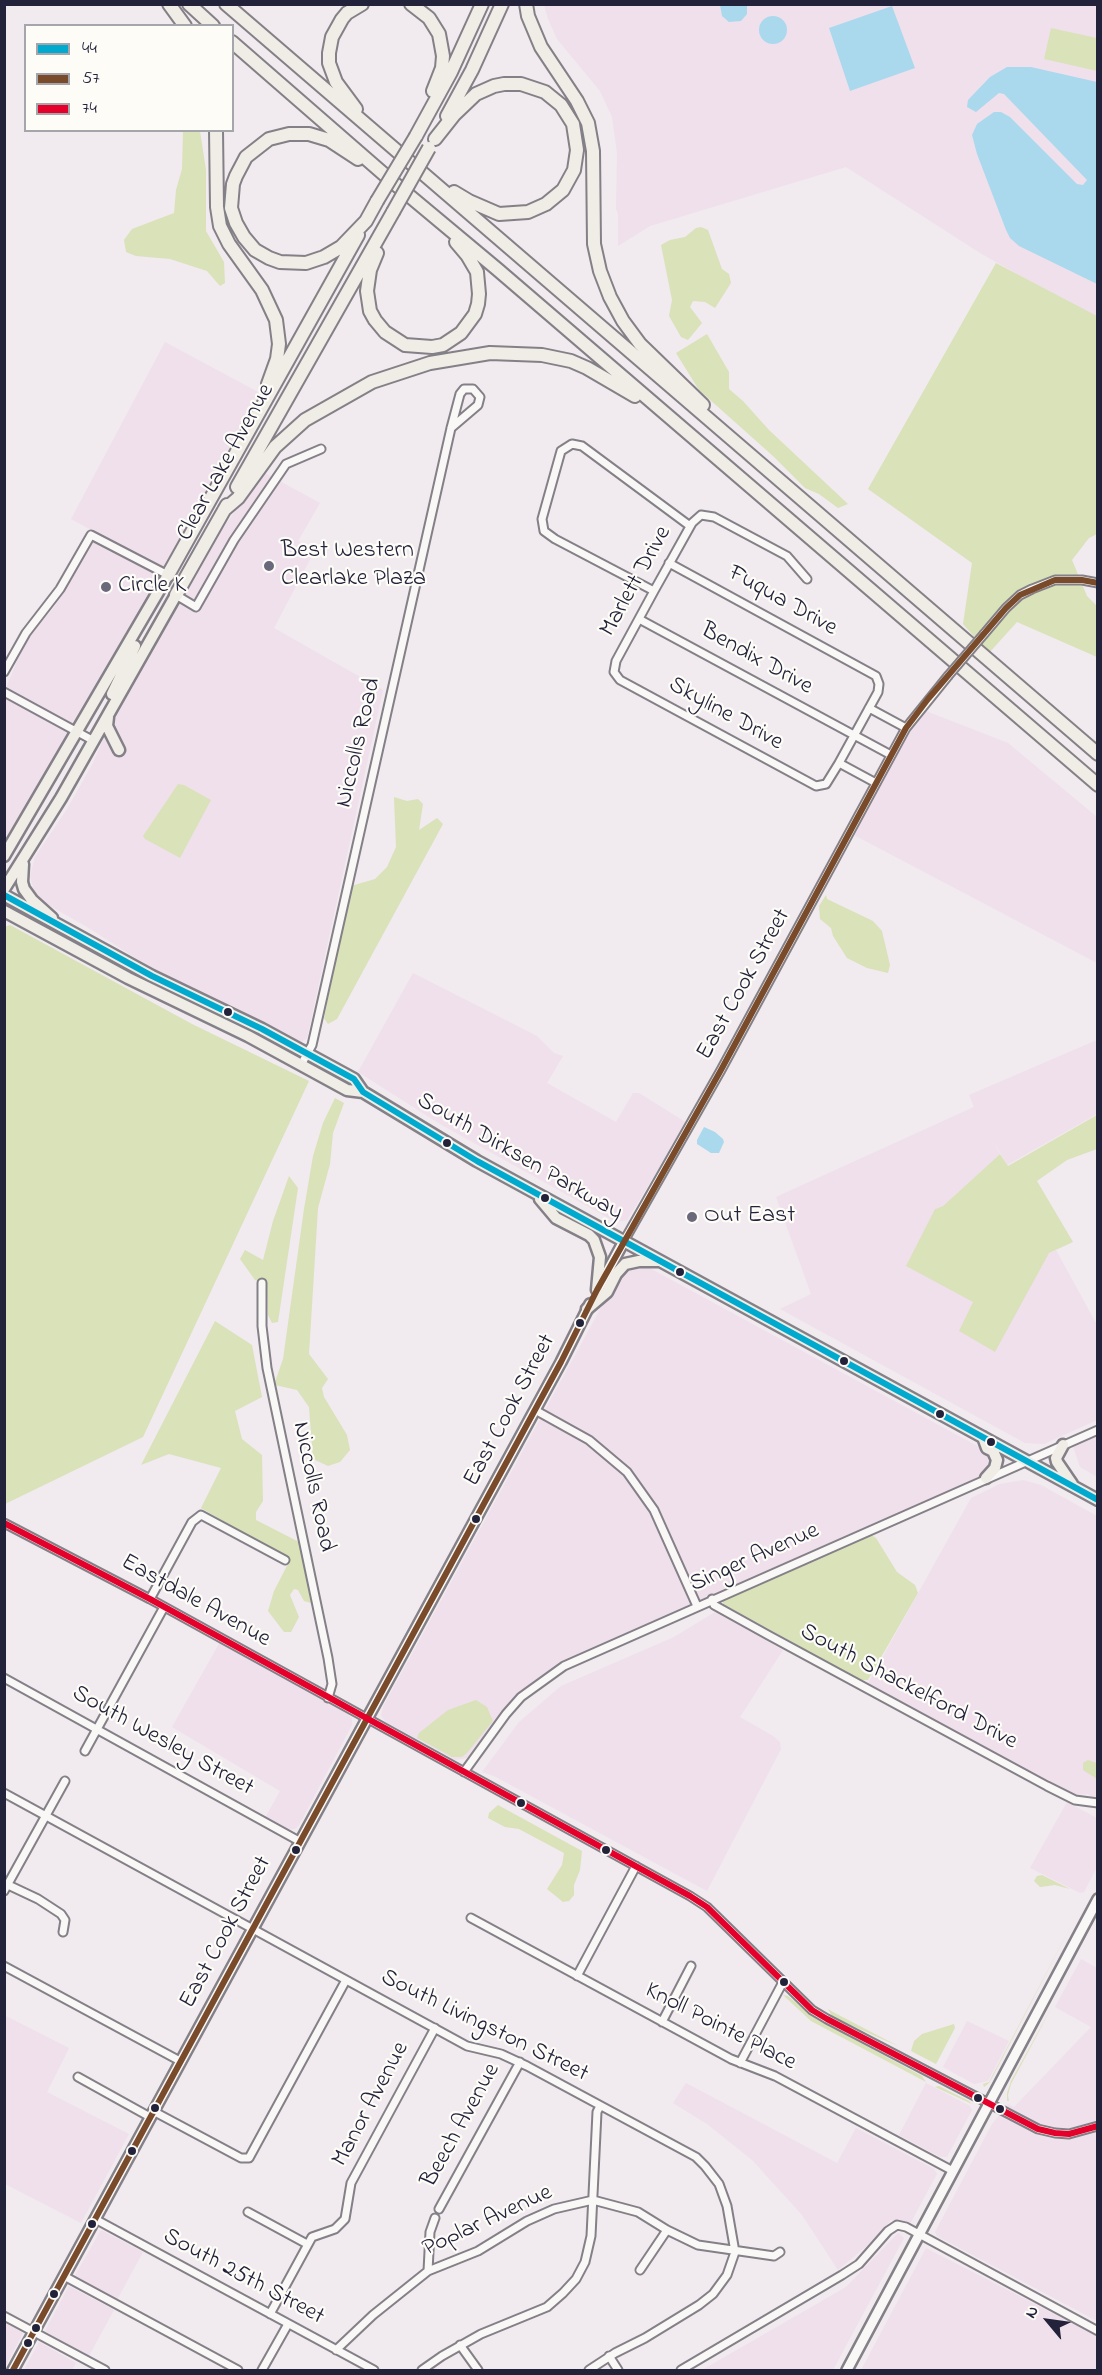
<!DOCTYPE html>
<html>
<head>
<meta charset="utf-8">
<style>
	body { margin:0 }
	#map { position:relative; width:1102px; height:2375px; overflow:hidden; background:#f1eaee; font-family:"Indie Flower",sans-serif }
	canvas { display:block }
	.frame { position:absolute; inset:0; border:6px solid #22223b; pointer-events:none }
	.legend { position:absolute; left:24px; top:24px; width:210px; height:108px; box-sizing:border-box; background:#fdfcf7; border:2px solid #a5a5ac; margin:0; padding:8px 10px; list-style:none; font-size:18px; color:#22223b }
	.legend li { display:flex; align-items:center; gap:12px; height:30px }
	.legend b { width:30px; border:2px solid #a5a5ac }
	.north { position:absolute; left:1018px; top:2291px; width:60px; height:60px; -webkit-text-stroke:4px #fdfcf7; paint-order:stroke; rotate:299deg; font-size:16px; font-weight:700; line-height:24px; text-align:center; color:#22223b }
	.north::after { content:''; display:block; margin:auto; width:21px; height:27px; background:#22223b; clip-path:polygon(50% 0,100% 100%,50% 72%,0 100%) }
</style>
</head>
<body>
<div id="map">
<canvas width="1102" height="2375"></canvas>
<div class="frame"></div>
<ul class="legend">
<li><b style="height:8px;background:#00a9ce"></b>44</li>
<li><b style="height:8px;background:#7a4b2a"></b>57</li>
<li><b style="height:8px;background:#e4002b"></b>74</li>
</ul>
<div class="north">N</div>
</div>
<script>
const ctx = document.querySelector('canvas').getContext('2d');
ctx.lineJoin = 'round';
function paint(path, color) { ctx.fillStyle = color; ctx.fill(path, 'evenodd'); }
const poly = rows => new Path2D(rows.map(r => 'M' + r).join(''));
function stroke(path, color, width, dash) { ctx.strokeStyle = color; ctx.lineWidth = width; ctx.lineCap = dash ? 'butt' : 'round'; ctx.setLineDash(dash || []); ctx.stroke(path); }
function write(font, color, halo, rows, align = 'center') {
  ctx.font = font + ' "Indie Flower",sans-serif'; ctx.lineWidth = 4.5; ctx.setLineDash([]); ctx.textBaseline = 'middle'; ctx.strokeStyle = halo; ctx.fillStyle = color; for (const [text, x, y, turn = 0] of rows) {
    ctx.save(); ctx.translate(x, y); ctx.rotate((+turn || 0) * Math.PI / 180); ctx.textAlign = isNaN(turn) ? turn : align; if (halo) ctx.strokeText(text, 0, 0); ctx.fillText(text, 0, 0); ctx.restore();
  }
}
paint(poly([
	[544,5,1097,5,1097,319,980,253,846,167,650,226,618,246,618,214,616,209,617,153,612,117,600,91,557,39,548,19],
	[165,342,258,392,142,612,5,839,5,691,21,651,31,634,53,609,97,533,71,519],
	[263,472,320,503,298,541,315,550,274,628,383,690,307,1038,300,1043,161,974,87,927,45,903,35,894,30,876,35,857,67,809,93,763,117,708,173,609,188,589,216,538],
	[926,711,1008,743,1097,817,1097,963,852,834,904,738],
	[413,973,537,1036,554,1053,563,1056,547,1083,616,1122,633,1093,639,1093,687,1123,627,1220,617,1222,605,1216,440,1124,358,1072],
	[1097,1040,1097,1114,1007,1165,990,1135,1000,1154,943,1206,935,1209,1049,1253,1056,1250,1097,1325,1097,1420,1044,1444,1025,1443,780,1309,811,1294,776,1197,974,1107,969,1095],
	[644,1265,981,1448,993,1458,989,1470,971,1481,564,1660,534,1681,509,1704,467,1758,455,1760,386,1722,381,1716,383,1707,616,1280,624,1269],
	[1097,1435,1097,1477,1080,1467,1073,1446],
	[1023,1480,1041,1485,1097,1516,1097,1799,1087,1794,1075,1795,1059,1788,867,1685,971,1498,1000,1484],
	[715,1612,783,1650,740,1717,773,1736,780,1742,781,1749,707,1891,494,1776,482,1772,519,1722,561,1686,674,1637],
	[220,1642,341,1709,352,1718,352,1725,299,1825,295,1829,286,1829,265,1818,280,1791,172,1727],
	[1067,1802,1097,1818,1097,1867,1084,1892,1080,1893,1030,1868],
	[1081,1959,1097,1968,1097,2321,937,2236,935,2232,992,2124,1008,2104,1014,2107,1091,2027,1055,2007],
	[4,2015,69,2048,47,2092,129,2134,81,2223,5,2184],
	[967,2021,1009,2041,988,2081,974,2084,943,2067],
	[686,2083,837,2163,856,2128,934,2169,937,2174,911,2222,891,2220,875,2239,838,2270,802,2215,752,2160,707,2124,673,2103],
	[926,2083,970,2106,972,2110,947,2157,940,2157,899,2135],
	[101,2230,143,2252,117,2300,74,2277],
	[898,2233,904,2238,833,2370,702,2370,846,2287],
	[926,2248,1097,2336,1097,2370,861,2370],
	[69,2286,114,2310,89,2356,45,2331],
	[5,2323,23,2333,5,2367],
	[39,2342,76,2363,72,2370,24,2370]
]), '#efe0ec');
paint(poly([
	[1051,28,1097,38,1097,71,1044,59],
	[183,131,200,131,206,170,206,231,224,262,225,283,220,286,207,271,170,259,136,256,126,252,124,240,132,229,174,213,176,190,182,169],
	[701,227,708,230,722,269,729,274,731,283,715,308,705,302,693,301,690,307,702,323,688,340,681,337,669,316,672,300,661,245,670,240,685,237,696,228],
	[996,263,1097,316,1097,534,1089,538,1072,560,1087,596,1097,606,1097,657,1017,622,989,653,963,624,972,563,868,489],
	[707,334,729,372,729,389,743,401,769,430,848,504,838,508,819,494,805,488,773,456,699,390,676,353],
	[178,784,184,785,211,800,180,858,145,839,143,836],
	[394,797,407,801,418,799,423,804,419,830,437,818,443,824,337,1019,328,1024,324,1018,351,886,375,879,387,867,396,847],
	[826,895,827,899,873,921,882,931,890,965,888,973,867,968,847,958,833,936,831,928,820,919,819,906],
	[10,925,192,1024,309,1081,143,1437,5,1504,4,927],
	[335,1098,344,1103,333,1133,330,1164,318,1208,309,1354,328,1379,322,1388,324,1397,347,1435,350,1450,340,1462,328,1466,313,1459,309,1407,297,1390,275,1385,275,1382,283,1359,304,1209,313,1156,323,1123],
	[1097,1115,1097,1149,1067,1160,1037,1181,1073,1242,1049,1253,995,1352,959,1331,973,1302,906,1266,935,1209,943,1206,1000,1154,1008,1166],
	[289,1176,298,1188,278,1322,272,1323,268,1315,267,1284,255,1280,240,1259,245,1250,263,1260,273,1221],
	[215,1321,252,1345,262,1397,235,1411,242,1439,262,1455,263,1501,256,1512,256,1520,299,1542,311,1603,304,1601,298,1590,294,1589,290,1595,299,1617,291,1632,284,1632,268,1611,274,1591,290,1560,201,1508,221,1468,169,1454,141,1465],
	[870,1534,876,1538,897,1572,915,1585,918,1593,868,1680,861,1680,723,1604,723,1599,729,1595],
	[476,1700,487,1707,493,1721,467,1753,462,1757,452,1757,417,1738,419,1733,448,1710],
	[1088,1760,1097,1763,1097,1779,1083,1770,1083,1763],
	[498,1805,582,1851,580,1870,574,1885,574,1895,569,1901,563,1902,547,1889,562,1865,564,1853,519,1829,505,1827,488,1818,489,1813],
	[1042,1875,1070,1889,1055,1885,1040,1887,1034,1881,1037,1876],
	[1073,1922,993,2076,989,2083,984,2087,983,2084,989,2082],
	[783,1995,788,1996,816,2019,922,2076,926,2082,811,2021],
	[1053,2005,1011,2084,1008,2095,1009,2101,1007,2101,1007,2093,1011,2081],
	[828,2009,833,2012,898,2046,839,2020,832,2016],
	[954,2024,955,2028,936,2064,911,2051,914,2041,922,2034],
	[939,2086,969,2101,972,2104,935,2087]
]), '#dae2ba');
paint(poly([
	[720,5,747,5,747,14,741,21,729,22,722,16],
	[892,6,915,68,850,91,829,28],
	'759 30a14 14 0 1 1 28 0a14 14 0 1 1-28 0Z',
	[1007,67,1031,67,1097,82,1097,284,1019,246,1010,238,1006,230,977,154,972,135,977,124,994,112,1001,112,1010,117,1077,184,1083,185,1087,180,1004,94,999,93,976,112,967,107,968,100,990,77],
	[704,1127,715,1132,723,1139,724,1142,719,1153,711,1153,697,1144,697,1140]
]), '#aad9ed');
const street = poly([
	[669,563,876,676,879,684,878,692,839,763,826,784,816,786,620,680,614,672,616,661,654,591,692,523,701,515,714,517,787,556,807,579],
	[654,591,555,539,544,531,542,519,561,451,572,444,582,446,690,526],
	[176,595,196,607,234,540,286,464,321,449],
	[639,619,891,755],
	[984,634,1006,608,1020,595,1032,589,1055,580,1082,580,1098,583],
	[4,672,26,633,60,589,91,535,168,575],
	[4,692,94,741],
	[869,708,906,728],
	[839,763,876,783],
	[301,1065,312,1045,451,428,460,394,464,389,473,389,480,397,478,405,451,428],
	[624,1241,721,1070,906,728,948,676],
	[262,1283,262,1326,267,1368,328,1658,332,1684,328,1698],
	[535,1410,589,1440,627,1472,654,1510,697,1606],
	[4,1523,150,1599,690,1896,707,1907,812,2010,827,2019,1038,2129,1055,2133,1069,2134,1098,2126],
	[150,1599,192,1522,201,1515,285,1560],
	[712,1599,714,1605,768,1635,1047,1786,1075,1800,1098,1803],
	[4,1678,299,1841],
	[85,1751,164,1607],
	[464,1772,506,1714,521,1697,564,1666,1098,1430],
	[4,1793,467,2046,501,2054,527,2066,696,2157,705,2166,719,2184,727,2206,735,2252,727,2275,713,2294,699,2305,645,2338,615,2353,589,2370],
	[4,1883,38,1899,61,1914,65,1920,63,1932],
	[4,1891,65,1781],
	[471,1918,731,2059,775,2076,953,2171],
	[4,1966,180,2061],
	[577,1976,636,1866],
	[662,2022,691,1966],
	[740,2063,783,1982],
	[78,2077,150,2117],
	[153,2111,241,2158,249,2158,346,1980],
	[439,2209,520,2062],
	[248,2212,307,2244],
	[95,2219,374,2370],
	[640,2270,667,2230],
	[428,2271,430,2232,435,2218],
	[64,2276,238,2370],
	[270,2314,312,2237,335,2229,345,2219,351,2183,435,2028],
	[4,2316,105,2370],
	[460,2345,478,2370],
	[336,2350,373,2315,428,2271,478,2251,527,2221,554,2209,593,2200,638,2212,667,2230,698,2245,774,2256,780,2252],
	[609,2356,618,2370],
	[262,2370,288,2324],
	[422,2370,442,2356,481,2334,547,2307,563,2293,576,2279,585,2262,591,2236,597,2112,600,2106],
	[681,2370,842,2275,859,2264,888,2231,897,2225,906,2227,1098,2331]
]);
const secondary = poly([
	[598,1289,624,1241],
	[13,2370,561,1362,590,1304],
	[847,2370,1098,1899]
]);
const primary = poly([
	[112,694,135,646],
	[108,717,107,726,119,750],
	[4,856,168,575],
	[23,864,22,882,24,889,32,900,52,918],
	[4,889,61,798,176,595],
	[4,895,152,976,262,1029,354,1079,363,1092,477,1161,1098,1500],
	[4,911,128,978,248,1036,347,1090,363,1092],
	[540,1199,556,1218,589,1235,594,1240,600,1257,597,1290],
	[587,1309,607,1292,616,1274,625,1264,639,1261,658,1261],
	[983,1437,987,1448,993,1451,997,1460,995,1468,986,1478],
	[1063,1445,1056,1458,1057,1462,1072,1484]
]);
const highway = poly([
	[169,4,185,26],
	[189,4,213,26],
	[226,4,1098,754],
	[411,4,429,18,439,34,443,56,442,68,433,91],
	[526,4,528,16,541,47,577,101,588,123,593,151,594,244,600,271,610,297,623,321,640,344,703,405],
	[232,42,394,183,497,269,1098,785],
	[356,109,336,82,329,63,329,53,332,37,342,19,347,13,362,4],
	[447,116,472,70,502,4],
	[216,130,217,207,220,226,229,244,262,290,276,320,279,344,277,359,268,384],
	[416,136,451,72,482,4],
	[435,139,454,115,476,94,494,86,504,84,521,84,545,92,561,105,573,124,577,150,574,170,563,190,546,204,528,212,499,214,469,201,454,192],
	[358,159,329,140,309,134,289,134,269,139,246,157,236,176,233,184,231,208,236,223,244,237,255,250,269,258,280,262,306,263,324,257,341,247,366,221,377,201],
	[377,253,370,270,367,291,370,311,375,320,385,332,405,345,432,347,443,345,461,333,475,314,478,304,479,294,477,272,467,255,456,242],
	[237,487,393,212],
	[224,510,238,498,275,447,305,420,372,382,430,363,490,353,542,355,571,361,587,368,635,396],
	[168,575,358,235],
	[176,595,227,505]
]);
stroke(street, '#848087', 11);
stroke(secondary, '#848087', 14);
stroke(primary, '#848087', 15);
stroke(highway, '#848087', 16);
stroke(street, '#faf8f7', 7);
stroke(secondary, '#faf8f7', 9);
stroke(primary, '#f0ece6', 10);
stroke(highway, '#f0ece6', 12);
const streetBridge = poly([
	[948,676,984,634]
]);
const highwayBridge = poly([
	[377,201,416,136],
	[393,212,429,148]
]);
stroke(streetBridge, '#848087', 11, []);
stroke(highwayBridge, '#848087', 16, []);
stroke(streetBridge, '#faf8f7', 7);
stroke(highwayBridge, '#f0ece6', 12);
stroke(poly([
	[4,895,152,976,262,1029,354,1079,363,1092,477,1161,1098,1500]
]), '#00a9ce', 6);
stroke(poly([
	[13,2370,561,1362,597,1290,721,1070,906,728,928,699,1006,608,1020,595,1055,580,1082,580,1098,583]
]), '#7a4b2a', 6);
stroke(poly([
	[4,1523,150,1599,690,1896,707,1907,812,2010,827,2019,1038,2129,1055,2133,1069,2134,1098,2126]
]), '#e4002b', 6);
for (const [x, y, r, color] of [
	[269,566,6,"#6a687a"],
	[106,587,6,"#6a687a"],
	[228,1012,5,"#22223b"],
	[447,1143,5,"#22223b"],
	[545,1198,5,"#22223b"],
	[692,1217,6,"#6a687a"],
	[680,1272,5,"#22223b"],
	[580,1323,5,"#22223b"],
	[844,1361,5,"#22223b"],
	[940,1414,5,"#22223b"],
	[991,1442,5,"#22223b"],
	[476,1519,5,"#22223b"],
	[521,1803,5,"#22223b"],
	[296,1850,5,"#22223b"],
	[606,1850,5,"#22223b"],
	[784,1982,5,"#22223b"],
	[978,2098,5,"#22223b"],
	[155,2108,5,"#22223b"],
	[1000,2109,5,"#22223b"],
	[132,2151,5,"#22223b"],
	[92,2224,5,"#22223b"],
	[54,2294,5,"#22223b"],
	[36,2328,5,"#22223b"],
	[28,2343,5,"#22223b"]
]) { const dot = new Path2D(); dot.arc(x, y, r, 0, 2 * Math.PI); ctx.fillStyle = color; ctx.fill(dot); stroke(dot, '#fdfcf7', 2); }
write('24px', '#22223b', '#fdfcf7', [
	["Clear Lake Avenue",227,463,-61],
	["Marlett Drive",637,582,-61],
	["Fuqua Drive",782,602,29],
	["Bendix Drive",756,660,29],
	["Skyline Drive",725,715,29],
	["Niccolls Road",360,743,-77],
	["East Cook Street",745,985,-61],
	["South Dirksen Parkway",519,1158,30],
	["East Cook Street",511,1411,-62],
	["Niccolls Road",312,1487,78],
	["Singer Avenue",755,1559,-24],
	["Eastdale Avenue",195,1602,29],
	["South Shackelford Drive",908,1688,28],
	["South Wesley Street",162,1742,29],
	["East Cook Street",227,1933,-62],
	["South Livingston Street",484,2027,26],
	["Knoll Pointe Place",720,2028,27],
	["Manor Avenue",372,2105,-62],
	["Beech Avenue",462,2126,-61],
	["Poplar Avenue",488,2222,-25],
	["South 25th Street",243,2278,28]
]);
write('24px', '#22223b', '#fdfcf7', [
	["Best Western",281,552],
	["Clearlake Plaza",281,580],
	["Circle K",118,587],
	["Out East",704,1217]
], 'left');
</script>
</body>
</html>
